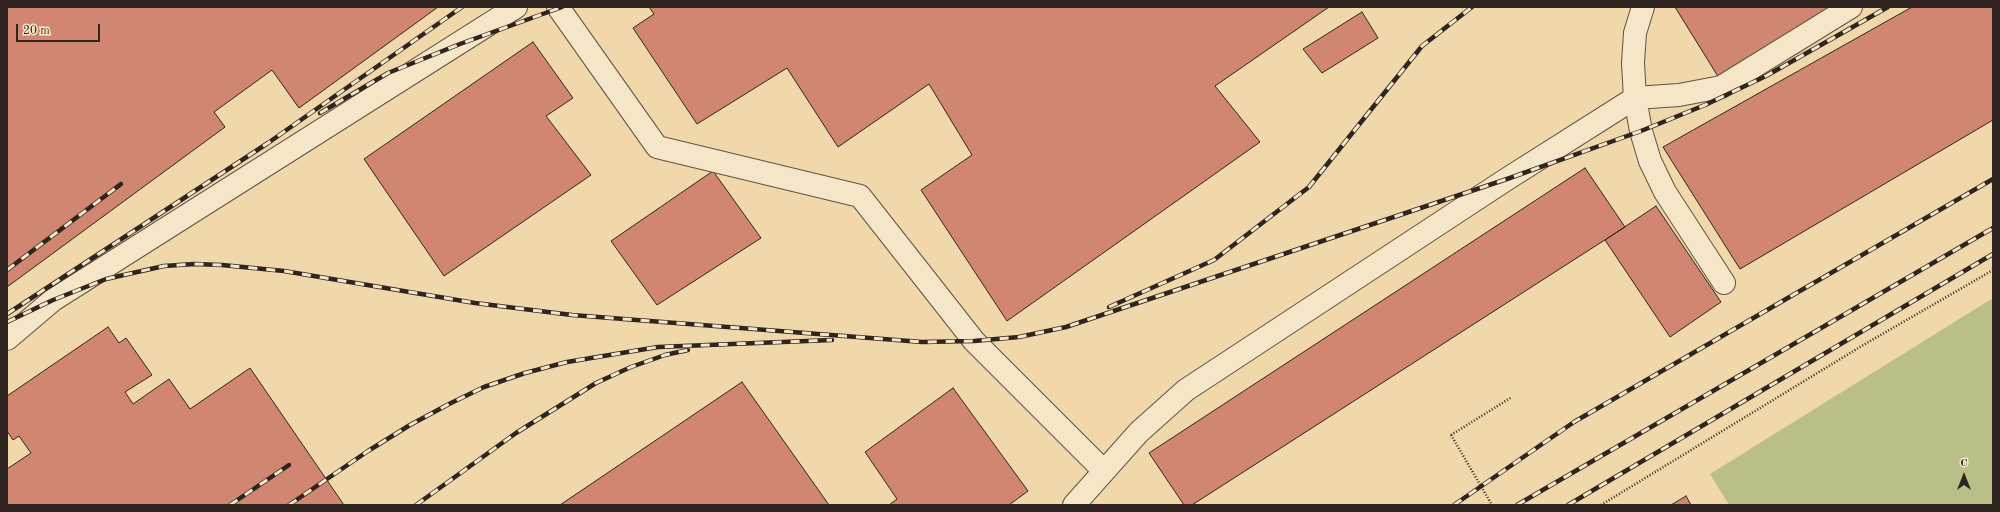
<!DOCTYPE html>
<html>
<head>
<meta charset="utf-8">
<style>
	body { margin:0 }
	#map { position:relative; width:2000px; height:512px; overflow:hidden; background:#f0d8aa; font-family:"Old Standard TT",serif }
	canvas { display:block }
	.frame { position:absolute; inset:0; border:8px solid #302420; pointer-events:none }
	.north { position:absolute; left:1944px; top:456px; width:40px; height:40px; -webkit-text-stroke:3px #f5e6c8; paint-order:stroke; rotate:0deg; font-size:11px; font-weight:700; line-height:16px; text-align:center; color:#302420 }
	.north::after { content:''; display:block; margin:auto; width:14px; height:18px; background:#302420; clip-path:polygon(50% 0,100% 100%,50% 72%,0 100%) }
	.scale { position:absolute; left:16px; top:24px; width:84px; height:18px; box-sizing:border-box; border:2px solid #302420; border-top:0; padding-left:5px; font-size:12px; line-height:14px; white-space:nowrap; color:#302420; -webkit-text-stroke:3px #f5e6c8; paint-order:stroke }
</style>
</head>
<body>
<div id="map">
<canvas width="2000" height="512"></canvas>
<div class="frame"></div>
<div class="north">С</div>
<div class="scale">20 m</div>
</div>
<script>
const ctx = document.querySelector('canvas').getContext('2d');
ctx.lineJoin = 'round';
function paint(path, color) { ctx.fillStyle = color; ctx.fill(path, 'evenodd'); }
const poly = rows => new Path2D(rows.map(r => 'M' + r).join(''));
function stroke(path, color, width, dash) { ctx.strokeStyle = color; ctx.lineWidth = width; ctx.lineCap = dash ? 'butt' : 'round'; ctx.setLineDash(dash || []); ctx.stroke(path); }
paint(poly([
	[1993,298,1993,505,1729,505,1710,474]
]), '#babf88');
const building = poly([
	[7,7,438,7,299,108,272,70,214,112,225,127,7,287,7,7],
	[649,7,1329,7,1215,86,1260,142,1007,321,921,190,972,155,929,84,838,147,787,68,697,124,633,28,654,14,649,7],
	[1675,7,1830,7,1719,78,1675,7],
	[1912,7,1993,7,1993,120,1740,269,1663,147,1912,7],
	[1362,12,1378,38,1322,73,1303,49,1362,12],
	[533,42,573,98,546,116,591,175,444,276,364,159,533,42],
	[1585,168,1625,227,1192,505,1184,505,1149,453,1585,168],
	[713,171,761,238,657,305,611,241,713,171],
	[1656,206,1721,302,1670,337,1605,240,1656,206],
	[108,327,119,343,126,338,152,375,125,392,133,404,169,379,190,409,250,368,344,505,7,505,7,469,31,453,19,436,13,440,7,431,7,396,108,327],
	[742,382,829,505,560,505,742,382],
	[953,388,1028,491,1009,505,889,505,897,499,865,452,953,388],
	[1686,496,1691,505,1671,505,1686,496]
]);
paint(building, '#d08670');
stroke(building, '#302420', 1);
const minor = poly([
	[558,7,657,147,860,196,974,341,1104,471],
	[1643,7,1635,33,1633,63,1635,98,1641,131,1650,161,1665,192,1724,283],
	[7,339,53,300,516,7],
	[1074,505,1139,432,1186,390,1507,179,1635,98,1679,95,1721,87,1851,7]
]);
stroke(minor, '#605142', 24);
stroke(poly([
	[1451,435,1512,397],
	[1601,505,1860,347,1993,270]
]), '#302420', 2.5, [1, 2]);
stroke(minor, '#f5e6c8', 22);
const rail = poly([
	[320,113,388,73,460,44,562,7],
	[7,270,121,184],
	[1109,307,1214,260,1309,187,1422,46,1472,7],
	[7,314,268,143,462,7],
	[7,322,53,300,106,279,164,266,194,264,222,265,284,271,475,303,572,315,922,342,974,341,1019,337,1066,327,1507,179,1641,131,1705,105,1766,76,1888,7],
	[230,505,289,465],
	[289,505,368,451,410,425,449,404,484,387,525,373,567,362,658,347,832,340],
	[416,505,516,433,596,383,631,367,665,355,688,350],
	[1454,505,1574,422,1993,179],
	[1517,505,1993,228],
	[1568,505,1993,254]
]);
stroke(rail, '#302420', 4.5);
stroke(rail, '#f5e6c8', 3, [9]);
stroke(poly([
	[1451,435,1492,505]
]), '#302420', 2.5, [1, 2]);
</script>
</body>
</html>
